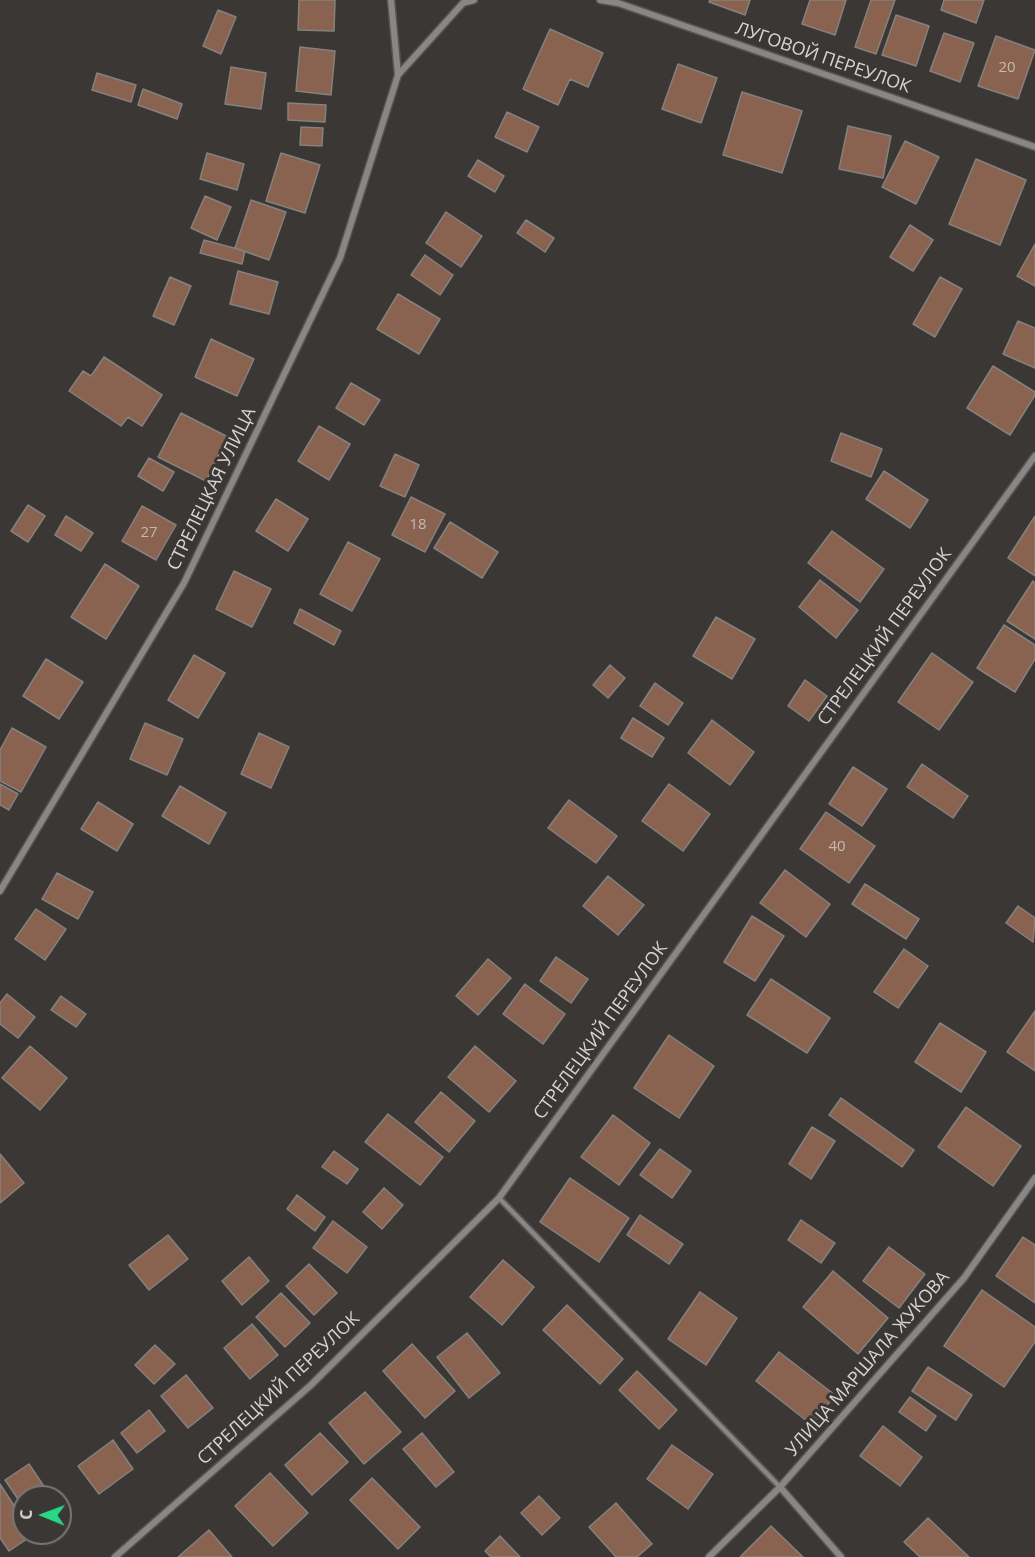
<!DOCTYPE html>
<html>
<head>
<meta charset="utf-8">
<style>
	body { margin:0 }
	#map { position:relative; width:1035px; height:1557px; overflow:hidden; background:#3a3735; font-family:"Open Sans",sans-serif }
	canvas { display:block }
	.north { position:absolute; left:12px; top:1485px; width:60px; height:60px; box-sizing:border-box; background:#3a3735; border:2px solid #797775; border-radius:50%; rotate:271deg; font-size:16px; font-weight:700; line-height:24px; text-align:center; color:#d7d6d4 }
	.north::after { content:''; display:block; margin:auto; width:21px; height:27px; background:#28d885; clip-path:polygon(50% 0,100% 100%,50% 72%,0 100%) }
</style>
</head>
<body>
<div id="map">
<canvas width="1035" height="1557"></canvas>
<div class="north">С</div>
</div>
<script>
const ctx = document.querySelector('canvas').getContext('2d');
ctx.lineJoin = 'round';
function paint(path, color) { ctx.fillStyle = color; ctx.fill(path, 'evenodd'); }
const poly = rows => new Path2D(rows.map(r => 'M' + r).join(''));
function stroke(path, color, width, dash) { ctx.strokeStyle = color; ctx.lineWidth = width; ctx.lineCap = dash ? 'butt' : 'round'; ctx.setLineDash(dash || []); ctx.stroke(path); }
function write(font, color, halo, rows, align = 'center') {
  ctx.font = font + ' "Open Sans",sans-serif'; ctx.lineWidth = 6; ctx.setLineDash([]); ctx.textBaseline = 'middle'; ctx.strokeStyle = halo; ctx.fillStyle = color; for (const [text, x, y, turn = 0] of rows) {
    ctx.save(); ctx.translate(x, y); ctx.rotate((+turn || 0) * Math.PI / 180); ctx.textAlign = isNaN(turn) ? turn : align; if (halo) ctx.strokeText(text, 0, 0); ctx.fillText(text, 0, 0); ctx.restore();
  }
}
const building = poly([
	[299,0,335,0,334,31,298,30,299,0],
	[710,0,750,0,745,15,709,2,710,0],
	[810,0,846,0,835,35,802,24,810,0],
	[871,0,895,0,876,54,855,47,871,0],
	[944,0,984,0,976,23,941,10,944,0],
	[218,10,236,17,221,54,203,46,218,10],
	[896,15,929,26,916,66,882,55,896,15],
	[550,29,603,53,588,87,570,79,558,105,523,89,550,29],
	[944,33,974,43,960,82,930,71,944,33],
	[996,36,1035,50,1018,99,978,86,996,36],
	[300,47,335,51,331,95,296,91,300,47],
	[678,64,717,78,701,123,662,109,678,64],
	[231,67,266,73,261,109,225,104,231,67],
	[97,73,136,85,131,102,92,90,97,73],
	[143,89,182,104,177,119,138,105,143,89],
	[742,92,802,111,782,173,723,155,742,92],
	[288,103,326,105,325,122,288,120,288,103],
	[507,112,539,127,527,152,495,137,507,112],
	[848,126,891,136,883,178,839,169,848,126],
	[301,127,323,128,322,146,300,145,301,127],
	[905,141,939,157,916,204,882,187,905,141],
	[207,153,244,164,237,190,200,179,207,153],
	[281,153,320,165,305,213,266,201,281,153],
	[976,159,1026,180,1000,245,949,224,976,159],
	[478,160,504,176,495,192,468,176,478,160],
	[205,196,231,207,217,240,191,228,205,196],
	[251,200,286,212,269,260,235,248,251,200],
	[446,212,482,236,461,267,426,243,446,212],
	[526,220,554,238,545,252,517,233,526,220],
	[910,225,933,240,913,271,890,257,910,225],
	[204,240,245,251,242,264,200,253,204,240],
	[1035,244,1035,286,1017,276,1035,244],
	[425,255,453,275,440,295,411,275,425,255],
	[238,271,278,282,269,314,230,304,238,271],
	[170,277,191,286,174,325,153,316,170,277],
	[940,277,962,289,935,337,913,324,940,277],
	[398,294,440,319,419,354,377,329,398,294],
	[1018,321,1035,328,1035,368,1003,354,1018,321],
	[211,339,254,359,237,396,195,377,211,339],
	[104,357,162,395,142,426,128,417,121,426,69,391,83,371,91,376,104,357],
	[993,366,1035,392,1035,395,1010,435,967,408,993,366],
	[351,383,380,400,364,425,336,408,351,383],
	[181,413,228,437,206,481,158,457,181,413],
	[319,426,350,444,329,480,298,461,319,426],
	[841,433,882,449,871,477,831,461,841,433],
	[395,454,419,465,405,497,380,486,395,454],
	[149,458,174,472,163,491,138,476,149,458],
	[884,471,928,500,910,528,866,499,884,471],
	[411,497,445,514,425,552,392,535,411,497],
	[276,499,308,519,288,551,256,531,276,499],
	[28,505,45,516,28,542,11,531,28,505],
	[142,506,176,525,156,560,122,541,142,506],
	[66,516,93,533,81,551,55,535,66,516],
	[1035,516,1035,576,1008,558,1035,516],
	[450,522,498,552,482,578,434,548,450,522],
	[832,531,884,569,860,602,808,563,832,531],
	[348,542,380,559,352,611,320,594,348,542],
	[105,564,139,586,106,639,71,617,105,564],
	[234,571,271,589,252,627,216,609,234,571],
	[820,580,858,610,836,638,799,607,820,580],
	[1033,581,1035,583,1035,639,1007,621,1033,581],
	[300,609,341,631,334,645,294,623,300,609],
	[716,617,755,639,732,679,693,656,716,617],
	[1004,625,1035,645,1035,659,1015,692,977,668,1004,625],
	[932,653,973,682,939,730,898,702,932,653],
	[194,655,225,673,198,718,168,700,194,655],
	[46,659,83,682,59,719,23,696,46,659],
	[610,665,625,678,608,698,593,685,610,665],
	[805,680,827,696,809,721,788,706,805,680],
	[655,683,683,703,668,725,640,706,655,683],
	[633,718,664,738,652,757,621,738,633,718],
	[712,720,754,752,730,785,688,753,712,720],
	[145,723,183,739,167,775,130,759,145,723],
	[12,728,46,747,21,792,0,781,0,750,12,728],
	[259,733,289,747,271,788,241,774,259,733],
	[922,764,968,796,953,818,907,787,922,764],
	[853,767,887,789,862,826,829,804,853,767],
	[0,784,18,794,9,810,0,805,0,784],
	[669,784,710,814,683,851,642,821,669,784],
	[180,786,226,813,209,844,162,816,180,786],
	[569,800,617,836,596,863,548,828,569,800],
	[98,802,133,824,117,851,81,829,98,802],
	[826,812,875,846,849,883,800,849,826,812],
	[785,870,830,904,806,937,760,903,785,870],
	[57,873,93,892,78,919,42,899,57,873],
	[608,876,644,905,618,935,583,906,608,876],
	[865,884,919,919,906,939,852,904,865,884],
	[1018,906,1035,918,1033,942,1006,923,1018,906],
	[36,909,66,929,45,960,15,939,36,909],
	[752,916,784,936,755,981,724,962,752,916],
	[904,949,928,966,898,1008,874,992,904,949],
	[556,957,588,979,571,1003,540,981,556,957],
	[488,959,511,978,478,1015,456,996,488,959],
	[771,979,830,1018,807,1053,747,1015,771,979],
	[525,984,565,1014,543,1044,503,1014,525,984],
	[7,994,35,1017,18,1038,0,1024,0,1003,7,994],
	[61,996,86,1014,76,1027,51,1010,61,996],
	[1035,1011,1035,1071,1007,1052,1035,1011],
	[940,1023,986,1052,961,1092,915,1062,940,1023],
	[669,1035,714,1066,679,1118,634,1088,669,1035],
	[30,1046,67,1078,40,1110,2,1078,30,1046],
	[475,1046,516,1081,489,1112,448,1077,475,1046],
	[441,1092,475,1121,449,1152,415,1122,441,1092],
	[841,1098,914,1150,902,1167,829,1115,841,1098],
	[966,1107,1021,1146,993,1186,938,1147,966,1107],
	[388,1114,443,1157,420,1185,365,1142,388,1114],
	[613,1115,650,1143,619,1185,581,1157,613,1115],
	[812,1127,835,1141,811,1179,789,1164,812,1127],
	[660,1149,691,1171,672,1198,640,1175,660,1149],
	[334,1151,358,1169,347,1184,322,1167,334,1151],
	[0,1154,24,1183,0,1203,0,1154],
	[570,1178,629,1218,599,1262,540,1222,570,1178],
	[384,1188,403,1205,382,1229,363,1212,384,1188],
	[297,1195,325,1217,315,1231,287,1209,297,1195],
	[640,1215,683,1244,669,1264,627,1235,640,1215],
	[801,1220,835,1243,821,1263,788,1240,801,1220],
	[333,1221,367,1247,347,1273,313,1248,333,1221],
	[168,1235,188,1259,149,1290,129,1265,168,1235],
	[1023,1237,1035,1245,1035,1303,996,1276,1023,1237],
	[889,1247,925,1274,899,1308,863,1281,889,1247],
	[249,1257,269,1281,242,1305,222,1281,249,1257],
	[503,1260,534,1287,502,1325,470,1297,503,1260],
	[309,1264,337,1293,314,1315,286,1286,309,1264],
	[833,1271,888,1318,858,1354,803,1307,833,1271],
	[982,1290,1035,1327,1035,1342,1004,1387,944,1346,982,1290],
	[700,1292,737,1318,706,1365,668,1339,700,1292],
	[281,1293,310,1323,285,1347,256,1317,281,1293],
	[567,1305,623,1359,600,1384,543,1330,567,1305],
	[252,1324,278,1355,250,1379,224,1348,252,1324],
	[467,1333,500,1373,469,1398,437,1357,467,1333],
	[412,1344,455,1391,425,1418,383,1371,412,1344],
	[155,1345,175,1364,154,1384,135,1365,155,1345],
	[779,1352,835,1395,812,1425,756,1381,779,1352],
	[928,1367,972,1395,956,1420,912,1391,928,1367],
	[637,1371,677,1410,659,1429,619,1390,637,1371],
	[186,1375,213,1408,188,1428,161,1396,186,1375],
	[365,1392,401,1432,364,1464,329,1423,365,1392],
	[910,1397,936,1416,926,1431,899,1412,910,1397],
	[149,1410,165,1431,137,1453,121,1433,149,1410],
	[883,1426,922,1457,900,1486,860,1456,883,1426],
	[320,1433,348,1462,312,1495,285,1465,320,1433],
	[422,1433,454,1472,436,1487,403,1449,422,1433],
	[113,1440,133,1469,99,1494,78,1466,113,1440],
	[672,1445,713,1474,688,1509,647,1479,672,1445],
	[29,1464,51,1497,24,1497,24,1508,5,1480,29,1464],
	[270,1473,308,1513,273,1546,235,1506,270,1473],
	[372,1478,420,1527,398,1549,350,1500,372,1478],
	[0,1484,24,1521,24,1533,32,1533,33,1535,9,1551,0,1538,0,1484],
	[539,1496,560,1518,542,1535,521,1513,539,1496],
	[616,1503,652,1544,637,1557,616,1557,589,1527,616,1503],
	[928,1518,969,1557,920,1557,904,1542,928,1518],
	[771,1526,803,1557,740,1557,771,1526],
	[209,1530,232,1557,178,1557,209,1530],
	[500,1536,520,1557,491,1557,485,1551,500,1536]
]);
paint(building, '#89634f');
stroke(building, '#84817f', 1.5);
const lane = poly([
	[499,1198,780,1487]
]);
const street = poly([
	[600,0,618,3,1035,147],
	[398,75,463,3,474,0],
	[0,891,184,583,340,258,398,75,391,0],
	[780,1487,841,1557],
	[115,1557,311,1385,499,1198,1035,456],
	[709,1557,780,1487,964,1278,1035,1178]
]);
stroke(lane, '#565452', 8);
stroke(street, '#565452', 9);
stroke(lane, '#888686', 4.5);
stroke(street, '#888686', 6);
write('15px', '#c4b9b3', null, [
	["20",1007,68],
	["18",418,525],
	["27",149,533],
	["40",837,847]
]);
write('18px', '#d7d6d4', '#3a3735', [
	["ЛУГОВОЙ ПЕРЕУЛОК",823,58,19],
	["СТРЕЛЕЦКАЯ УЛИЦА",212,489,-64],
	["СТРЕЛЕЦКИЙ ПЕРЕУЛОК",885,637,-54],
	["СТРЕЛЕЦКИЙ ПЕРЕУЛОК",601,1031,-54],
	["УЛИЦА МАРШАЛА ЖУКОВА",868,1364,-49],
	["СТРЕЛЕЦКИЙ ПЕРЕУЛОК",279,1389,-43]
]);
</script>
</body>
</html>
